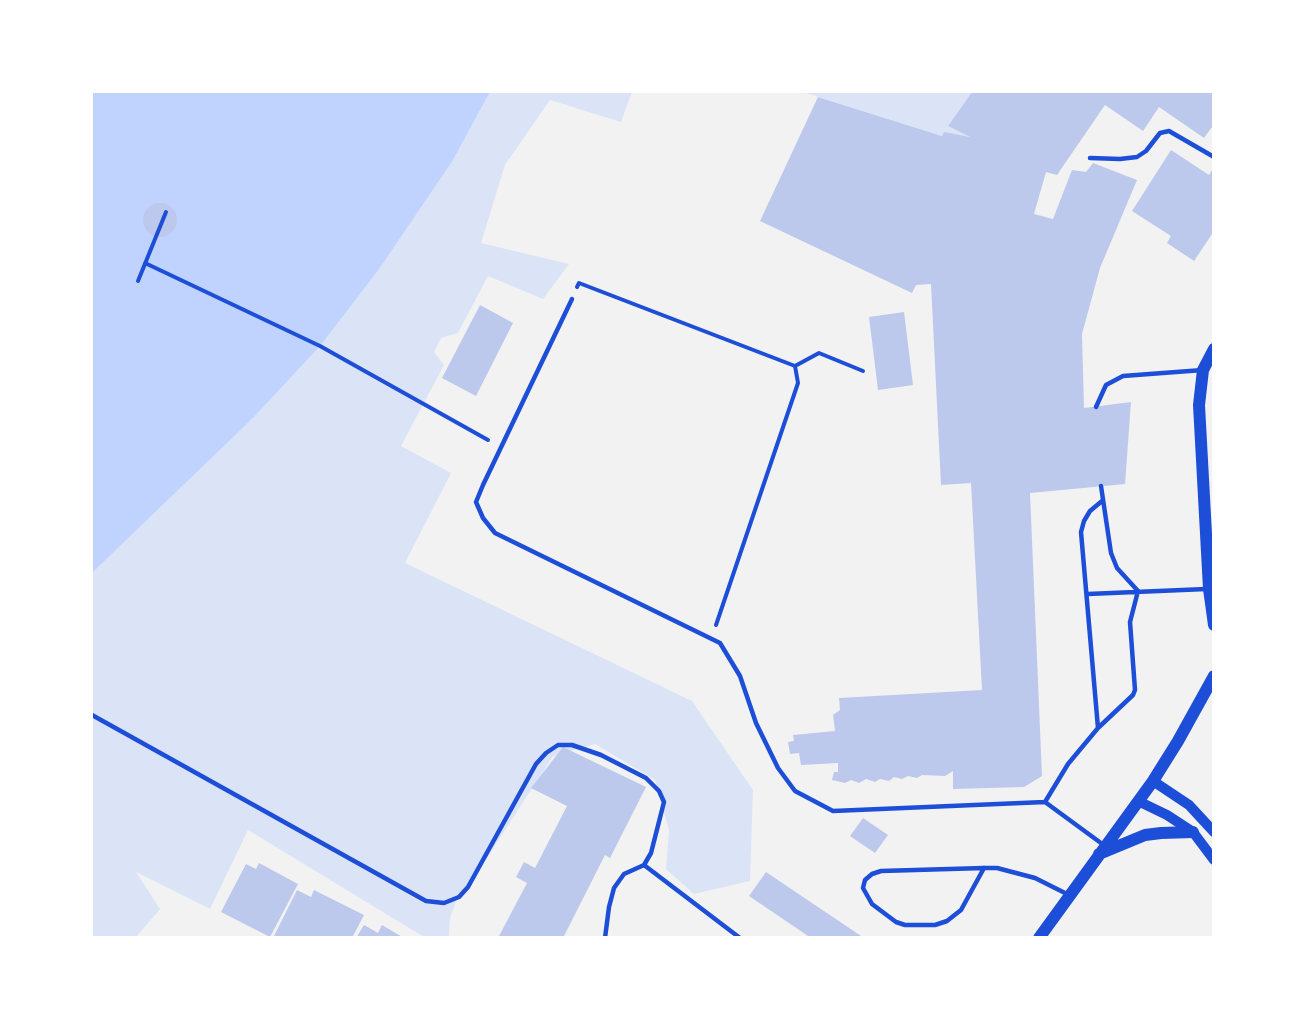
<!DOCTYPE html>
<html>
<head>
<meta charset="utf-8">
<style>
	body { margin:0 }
	#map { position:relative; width:1305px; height:1029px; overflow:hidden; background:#f2f2f2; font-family:Merriweather,serif }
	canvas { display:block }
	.frame { position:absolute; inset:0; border:93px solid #fff; pointer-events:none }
</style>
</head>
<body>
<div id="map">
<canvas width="1305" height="1029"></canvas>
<div class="frame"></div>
</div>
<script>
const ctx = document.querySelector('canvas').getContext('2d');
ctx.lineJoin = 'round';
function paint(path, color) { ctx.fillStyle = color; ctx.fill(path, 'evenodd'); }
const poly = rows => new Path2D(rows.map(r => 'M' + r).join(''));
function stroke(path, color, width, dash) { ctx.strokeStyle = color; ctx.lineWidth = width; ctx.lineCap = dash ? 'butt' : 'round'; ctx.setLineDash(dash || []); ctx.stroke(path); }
paint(poly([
	[490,92,632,92,621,122,550,100,505,165,481,243,569,264,543,299,488,276,458,333,441,338,434,352,444,365,401,446,451,473,405,563,692,701,753,790,750,881,694,894,666,869,669,830,655,780,595,744,553,756,487,858,458,896,450,918,449,937,424,937,248,830,210,909,136,872,160,909,137,936,92,938,92,573,251,420,453,160],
	[803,92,972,92,948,126,970,137,944,133,942,136]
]), '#dbe4f7');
paint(poly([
	[92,92,490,92,453,160,379,269,320,346,251,420,92,573]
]), '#bfd3fe');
paint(poly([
	[972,92,1214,92,1214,124,1204,138,1159,107,1143,131,1105,105,1057,175,1046,172,1034,214,1053,219,1072,170,1086,172,1093,163,1137,180,1100,268,1082,334,1084,408,1131,402,1125,484,1030,493,1042,776,1024,787,953,789,953,771,945,776,922,775,917,778,908,776,902,779,894,777,889,781,880,779,875,782,866,779,859,783,851,780,845,783,832,780,834,772,838,772,838,763,801,765,799,753,790,754,788,742,794,741,793,735,835,731,833,715,840,710,839,698,982,690,971,483,941,485,931,284,916,285,912,293,760,221,818,97,942,136,944,132,970,137,948,126],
	[1171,150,1209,175,1214,167,1214,231,1194,261,1167,243,1171,236,1132,211],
	'143 220a17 17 0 1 1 34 0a17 17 0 1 1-34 0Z',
	[480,305,513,323,476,396,442,378],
	[904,312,913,385,878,390,869,317],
	[563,747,646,787,610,858,605,855,563,938,498,938,527,883,516,877,524,862,535,868,567,806,531,788],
	[863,818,888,835,875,853,850,836],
	[259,863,298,884,270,937,221,912,246,864,256,869],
	[766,872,864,938,811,938,749,896],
	[297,890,311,897,314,890,364,915,352,938,273,938],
	[364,925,378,933,382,925,404,938,356,938]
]), '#bdc9ec');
stroke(poly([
	[145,263,320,346,488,440],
	[138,281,166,212],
	[577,287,579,283,795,366,819,353,863,371],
	[716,625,798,383,795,366]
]), '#1d4ed8', 4);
stroke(poly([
	[1090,158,1120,159,1137,157,1146,151,1160,133,1169,131,1214,157],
	[572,299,483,485,476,502,483,518,495,533,720,643,740,676,756,723,778,768,795,791,833,811,1045,802,1105,846],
	[1096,407,1106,385,1123,376,1203,370],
	[1088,594,1206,589],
	[92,715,426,901,444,903,459,897,468,887,536,764,546,753,558,745,572,745,601,755,646,778,659,791,664,802,651,853,644,865,740,938],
	[1098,728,1081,532,1084,521,1090,511,1102,501],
	[1045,802,1068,764,1098,728,1133,695,1135,690,1130,622,1138,591,1117,568,1111,553,1101,486],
	[984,868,961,910,947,921,935,925,905,925,896,922,872,904,863,888,865,880,872,874,881,871,984,868,997,868,1035,878,1069,895],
	[605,938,609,907,614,888,624,874,644,865]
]), '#1d4ed8', 4.5);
stroke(poly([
	[1153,781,1189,805,1214,832],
	[1138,801,1167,815,1193,832,1214,860]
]), '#1d4ed8', 10);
stroke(poly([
	[1214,349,1203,370,1199,405,1209,589,1214,625],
	[1099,854,1145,835,1161,833,1193,832],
	[1039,938,1153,781,1178,741,1214,676]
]), '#1d4ed8', 12);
</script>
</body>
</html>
